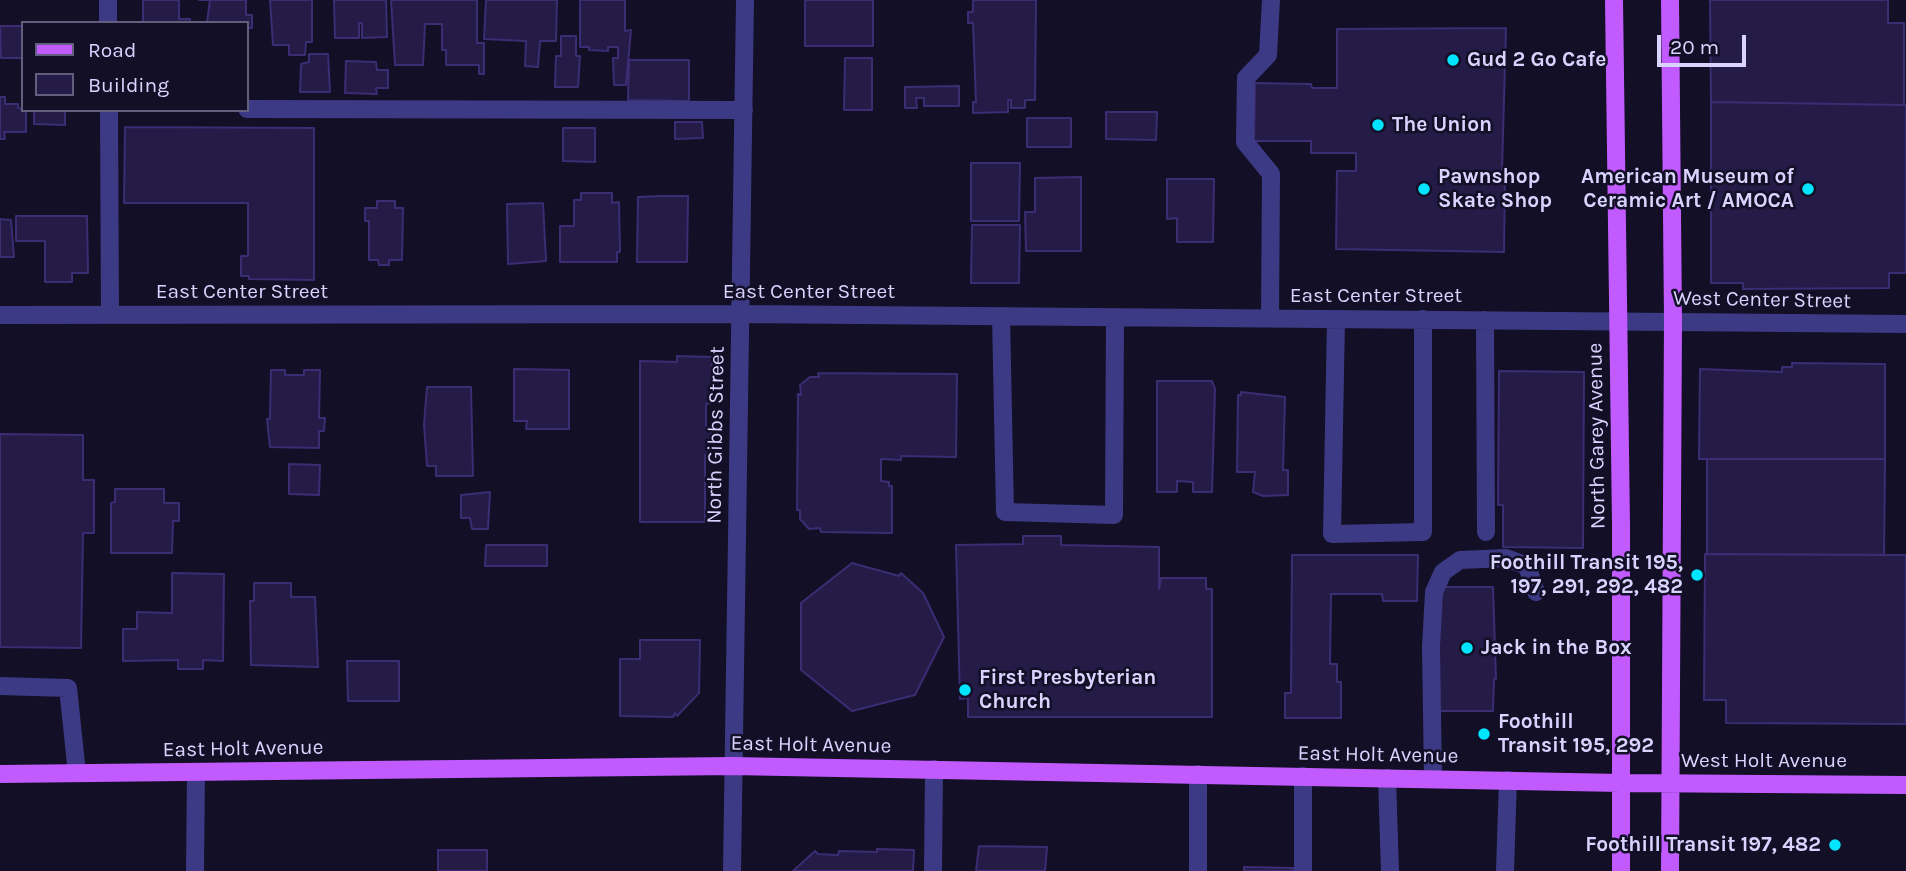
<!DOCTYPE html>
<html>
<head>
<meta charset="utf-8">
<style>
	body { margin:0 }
	#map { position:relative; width:1906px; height:871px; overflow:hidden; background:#130f26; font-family:Karla,sans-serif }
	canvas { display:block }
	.legend { position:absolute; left:21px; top:21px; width:228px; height:91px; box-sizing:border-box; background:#130f26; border:2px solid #625e7d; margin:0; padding:9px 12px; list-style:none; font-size:21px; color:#d9d4ff }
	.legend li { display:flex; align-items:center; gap:14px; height:35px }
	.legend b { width:35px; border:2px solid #625e7d }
	.scale { position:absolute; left:1657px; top:35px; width:89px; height:32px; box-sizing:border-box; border:4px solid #d9d4ff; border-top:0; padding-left:9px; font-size:21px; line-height:24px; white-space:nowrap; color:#d9d4ff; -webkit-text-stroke:5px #130f26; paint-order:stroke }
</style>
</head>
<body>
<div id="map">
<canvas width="1906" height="871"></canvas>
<ul class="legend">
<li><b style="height:9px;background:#c25bff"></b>Road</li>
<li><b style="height:19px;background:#241b47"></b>Building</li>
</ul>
<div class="scale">20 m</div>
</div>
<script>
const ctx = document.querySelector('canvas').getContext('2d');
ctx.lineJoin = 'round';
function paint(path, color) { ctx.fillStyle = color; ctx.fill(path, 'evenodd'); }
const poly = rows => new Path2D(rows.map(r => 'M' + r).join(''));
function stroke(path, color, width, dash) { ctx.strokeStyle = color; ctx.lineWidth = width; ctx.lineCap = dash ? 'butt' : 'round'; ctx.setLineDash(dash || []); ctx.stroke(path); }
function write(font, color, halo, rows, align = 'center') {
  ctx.font = font + ' Karla,sans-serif'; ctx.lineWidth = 5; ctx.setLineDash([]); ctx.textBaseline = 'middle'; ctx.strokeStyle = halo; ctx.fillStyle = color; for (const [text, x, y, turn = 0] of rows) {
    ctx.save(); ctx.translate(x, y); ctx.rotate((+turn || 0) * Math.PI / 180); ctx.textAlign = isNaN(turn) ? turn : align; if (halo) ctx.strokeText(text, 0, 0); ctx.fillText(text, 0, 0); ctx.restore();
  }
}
const building = poly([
	[143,0,179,0,179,19,190,19,190,23,143,23,143,0],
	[199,0,246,0,246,15,252,15,252,28,247,28,248,36,247,23,207,23,210,0,199,0],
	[270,0,312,0,312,42,306,42,305,55,289,55,289,45,273,45,270,0],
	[334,0,386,0,387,37,362,38,362,23,359,23,359,38,335,38,334,0],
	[391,0,477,0,477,43,484,43,484,74,479,74,479,65,446,65,446,50,442,50,442,24,425,24,423,65,395,65,391,0],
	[486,0,557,0,556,41,540,41,538,67,525,66,526,41,484,39,486,0],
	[580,0,625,0,625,31,631,30,626,85,614,85,613,58,618,58,618,47,608,47,608,51,589,50,589,47,580,47,580,0],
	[805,0,873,0,873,46,805,46,805,0],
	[973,0,1036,0,1035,100,1025,100,1025,108,1011,108,1011,100,1008,100,1008,112,973,113,973,102,976,102,973,23,968,23,968,12,973,12,973,0],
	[1710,0,1888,0,1888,23,1904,23,1904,105,1711,102,1710,0],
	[0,26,23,26,23,58,1,58,0,26],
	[1506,28,1502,170,1505,170,1504,252,1336,249,1337,171,1356,171,1356,153,1311,153,1311,141,1254,141,1255,83,1311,84,1312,88,1337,88,1337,29,1506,28],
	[561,36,576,36,576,56,580,56,578,87,555,87,556,56,561,56,561,36],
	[309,54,328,54,330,92,300,92,301,64,309,62,309,54],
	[845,58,872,58,872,110,844,110,845,58],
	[629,60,689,60,689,101,628,100,629,60],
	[346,61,376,62,377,70,388,70,388,88,376,88,377,94,345,93,346,61],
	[959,86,959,106,924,106,924,98,916,98,917,108,905,108,905,87,959,86],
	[0,97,5,97,5,104,18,104,18,108,26,110,26,132,4,132,5,139,0,139,0,97],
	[1711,102,1906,105,1906,273,1889,273,1889,288,1743,289,1743,283,1711,283,1711,102],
	[34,110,65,110,65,125,34,124,34,110],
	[1106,112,1157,112,1156,140,1106,139,1106,112],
	[1027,118,1071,118,1071,147,1027,147,1027,118],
	[675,122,702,122,703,138,675,139,675,122],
	[125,127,314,128,314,280,249,279,249,276,241,276,241,256,248,256,248,203,124,203,125,127],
	[563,128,595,128,595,162,563,161,563,128],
	[971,163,1020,163,1019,221,971,221,971,163],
	[1081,177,1081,251,1026,251,1025,212,1035,212,1035,178,1081,177],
	[1167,179,1214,179,1213,242,1177,242,1177,218,1167,219,1167,179],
	[581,193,612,193,612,203,619,202,620,252,617,252,617,262,560,262,560,226,574,226,574,200,581,200,581,193],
	[660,196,688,196,687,262,637,262,638,197,660,196],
	[377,201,395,201,395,208,403,208,402,260,389,260,389,265,379,265,378,260,369,260,369,221,365,221,365,208,377,208,377,201],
	[543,203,546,261,508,264,507,204,543,203],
	[16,216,87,216,88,273,72,273,72,282,45,282,45,241,16,241,16,216],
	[0,219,11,220,14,257,0,257,0,219],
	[972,225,1020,225,1019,283,971,283,972,225],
	[677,356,712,357,711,403,706,404,706,431,711,431,711,455,705,455,705,522,640,522,640,361,677,362,677,356],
	[1792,363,1885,364,1885,459,1699,459,1700,369,1782,372,1782,367,1792,367,1792,363],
	[514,369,569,370,569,429,526,429,527,421,514,421,514,369],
	[271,370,285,370,285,375,304,375,304,370,320,370,319,418,325,418,324,431,319,431,319,448,270,447,267,419,270,419,271,370],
	[1499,371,1584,372,1583,548,1503,547,1503,505,1498,505,1499,371],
	[818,373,957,374,956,457,901,456,901,460,881,459,881,481,889,482,889,486,892,486,892,533,821,532,820,528,809,529,800,519,800,510,797,510,798,394,801,395,800,385,810,377,819,377,818,373],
	[1157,381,1212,381,1215,389,1212,492,1193,492,1193,482,1177,481,1177,492,1157,492,1157,381],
	[427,387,471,387,473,476,436,476,436,466,427,466,424,424,427,387],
	[1241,392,1285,397,1283,470,1288,470,1288,495,1263,496,1253,492,1255,472,1237,472,1238,395,1241,395,1241,392],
	[0,434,83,435,83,480,94,480,94,533,83,533,81,648,0,647,0,434],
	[1707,459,1885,459,1884,555,1707,554,1707,459],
	[289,464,320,465,319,495,289,494,289,464],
	[115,489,164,489,164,503,179,503,179,521,173,521,172,553,111,553,111,503,115,502,115,489],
	[490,492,488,529,472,529,470,518,461,518,461,495,490,492],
	[1023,536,1061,536,1061,545,1159,547,1159,589,1161,578,1206,578,1206,589,1212,589,1212,717,968,717,968,698,960,699,956,545,1023,544,1023,536],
	[486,545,547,545,547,566,485,566,486,545],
	[1705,554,1906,555,1906,724,1726,723,1726,700,1704,700,1705,554],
	[1292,555,1418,555,1417,601,1383,601,1382,594,1331,594,1330,664,1337,664,1337,682,1341,682,1341,718,1285,718,1285,693,1291,693,1292,555],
	[852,563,899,576,901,573,923,593,944,637,915,695,852,711,801,670,801,603,852,563],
	[172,573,224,574,223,661,203,660,203,669,178,669,178,660,123,661,123,629,137,629,137,612,172,613,172,573],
	[254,583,291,583,291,597,315,597,318,667,251,665,250,601,254,601,254,583],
	[1439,587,1493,587,1496,679,1494,679,1493,711,1438,711,1439,587],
	[640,640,700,640,699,693,677,716,675,713,673,717,620,716,620,659,640,659,640,640],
	[347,661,399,661,399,701,348,701,347,661],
	[979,846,1047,847,1045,871,976,871,979,846],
	[877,849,914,850,913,871,793,871,815,851,818,854,838,855,839,851,877,852,877,849],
	[438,850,487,850,487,871,438,871,438,850],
	[1244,867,1293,868,1293,871,1244,871,1244,867]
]);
paint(building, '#241b47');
stroke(building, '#3b2d73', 2);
stroke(poly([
	[108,0,108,23],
	[247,109,744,110],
	[109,110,110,315],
	[0,315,742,314,1906,324],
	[1001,316,1005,512,1114,515,1115,317],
	[1270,318,1271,174,1245,142,1246,78,1268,55,1271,0],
	[1336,319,1332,534,1423,532,1423,319],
	[1485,320,1486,532],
	[0,686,68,688,77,773],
	[1198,774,1198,871],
	[1303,776,1303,871],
	[1387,778,1390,871],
	[1433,778,1431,647,1434,592,1443,572,1460,560,1506,558,1527,566,1536,592],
	[195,871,196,772],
	[732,871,745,0],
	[933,871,934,769],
	[1505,871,1508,780]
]), '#3d3a85', 18);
stroke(poly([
	[1614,0,1621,525,1621,871],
	[1670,0,1673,321,1670,871],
	[0,774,732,766,1621,783,1906,785]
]), '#c25bff', 18);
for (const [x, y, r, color] of [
	[1453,60,7,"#00e5ff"],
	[1378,125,7,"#00e5ff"],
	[1424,189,7,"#00e5ff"],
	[1808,189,7,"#00e5ff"],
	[1697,575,7,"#00e5ff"],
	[1467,648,7,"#00e5ff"],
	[965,690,7,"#00e5ff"],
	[1484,734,7,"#00e5ff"],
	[1835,845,7,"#00e5ff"]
]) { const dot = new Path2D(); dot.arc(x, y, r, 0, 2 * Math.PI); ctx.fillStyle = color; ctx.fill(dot); stroke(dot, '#130f26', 2.5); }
write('bold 21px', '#d9d4ff', '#130f26', [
	["Gud 2 Go Cafe",1467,60],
	["The Union",1392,125],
	["Pawnshop",1438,177],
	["Skate Shop",1438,201],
	["American Museum of",1794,177,"right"],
	["Ceramic Art / AMOCA",1794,201,"right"],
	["Foothill Transit 195,",1683,563,"right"],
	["197, 291, 292, 482",1683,587,"right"],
	["Jack in the Box",1481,648],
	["First Presbyterian",979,678],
	["Church",979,702],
	["Foothill",1498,722],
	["Transit 195, 292",1498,746],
	["Foothill Transit 197, 482",1821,845,"right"]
], 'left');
write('21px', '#d9d4ff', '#130f26', [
	["East Center Street",242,292],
	["East Center Street",809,292],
	["East Center Street",1376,296],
	["West Center Street",1762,300,1],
	["North Gibbs Street",716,435,-89],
	["North Garey Avenue",1597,436,-91],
	["East Holt Avenue",811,745,1],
	["East Holt Avenue",243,749,-1],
	["East Holt Avenue",1378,755,1],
	["West Holt Avenue",1764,761]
]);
</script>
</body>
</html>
